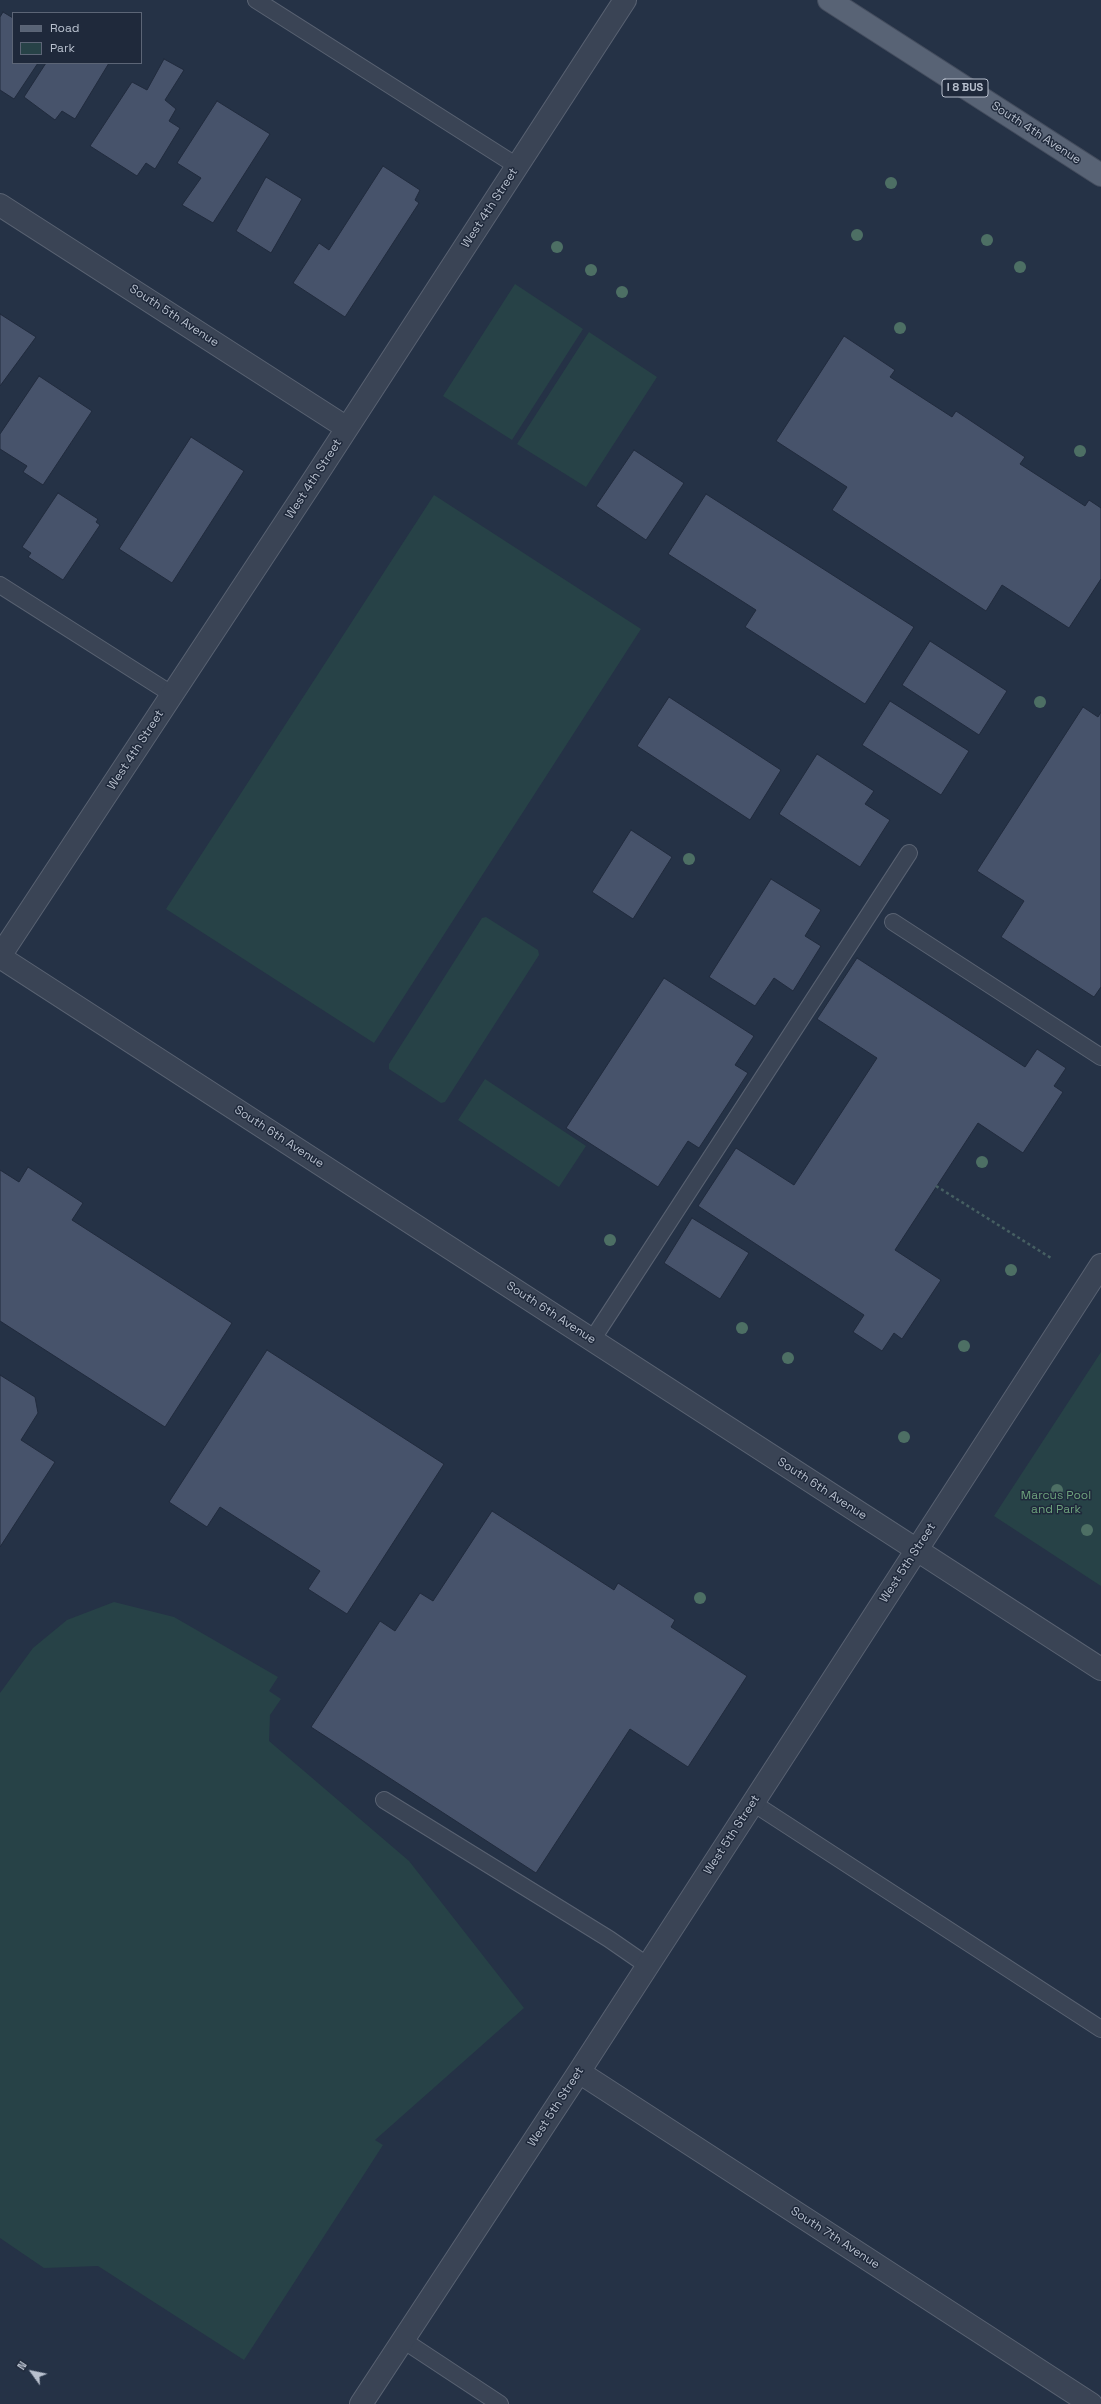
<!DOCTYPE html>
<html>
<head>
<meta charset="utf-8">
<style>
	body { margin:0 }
	#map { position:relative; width:1101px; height:2404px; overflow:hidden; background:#253246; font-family:"Space Grotesk",sans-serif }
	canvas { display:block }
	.legend { position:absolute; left:12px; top:12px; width:130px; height:52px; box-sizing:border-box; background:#1f293b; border:1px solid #5c6576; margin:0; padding:5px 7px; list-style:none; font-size:12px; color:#b8c0ce }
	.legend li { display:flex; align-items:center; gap:8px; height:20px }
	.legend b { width:20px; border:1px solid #5c6576 }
	.north { position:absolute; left:12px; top:2352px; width:40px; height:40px; -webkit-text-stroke:3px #1f293b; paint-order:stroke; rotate:303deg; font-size:11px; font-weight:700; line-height:16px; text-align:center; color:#b8c0ce }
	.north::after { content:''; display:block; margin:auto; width:14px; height:18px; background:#b8c0ce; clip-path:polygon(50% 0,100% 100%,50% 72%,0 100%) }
</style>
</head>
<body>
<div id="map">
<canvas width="1101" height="2404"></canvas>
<ul class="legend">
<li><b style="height:5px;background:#586375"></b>Road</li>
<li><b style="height:11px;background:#274247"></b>Park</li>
</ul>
<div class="north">N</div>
</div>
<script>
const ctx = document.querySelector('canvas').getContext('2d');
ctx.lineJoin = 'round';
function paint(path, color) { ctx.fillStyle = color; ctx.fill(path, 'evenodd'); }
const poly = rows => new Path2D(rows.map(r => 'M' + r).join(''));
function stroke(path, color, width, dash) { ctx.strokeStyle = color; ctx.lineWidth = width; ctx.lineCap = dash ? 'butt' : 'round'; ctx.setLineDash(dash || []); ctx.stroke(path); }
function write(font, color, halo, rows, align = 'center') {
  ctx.font = font + ' "Space Grotesk",sans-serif'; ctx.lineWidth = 3; ctx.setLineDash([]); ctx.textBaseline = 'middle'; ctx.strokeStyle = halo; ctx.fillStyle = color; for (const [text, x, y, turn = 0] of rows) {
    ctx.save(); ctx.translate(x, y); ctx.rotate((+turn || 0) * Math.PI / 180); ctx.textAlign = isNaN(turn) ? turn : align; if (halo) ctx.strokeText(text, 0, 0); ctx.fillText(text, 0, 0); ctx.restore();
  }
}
paint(poly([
	[515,284,583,329,512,440,443,396],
	[589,332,657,377,586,487,517,444],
	[434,495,641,629,374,1043,166,909],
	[486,917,538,950,539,955,445,1102,441,1103,389,1069,389,1064,482,918],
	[485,1079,586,1146,559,1187,458,1120],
	[1101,1352,1101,1586,994,1516],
	[114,1602,174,1617,278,1677,269,1691,281,1699,270,1715,269,1741,409,1861,524,2008,375,2140,383,2145,244,2360,98,2266,44,2268,0,2238,0,1693,33,1648,67,1620]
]), '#274247');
const building = poly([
	[3,12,13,18,13,63,38,63,14,99,0,90,0,17,3,12],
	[164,59,184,70,165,100,176,109,169,121,180,128,155,169,146,163,137,176,90,146,132,82,147,90,164,59],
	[46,63,109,63,75,119,62,111,55,120,24,97,46,63],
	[217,101,270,134,213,223,182,205,201,178,177,163,217,101],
	[383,166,420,190,415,200,419,203,345,317,293,283,319,243,329,250,383,166],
	[266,177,302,199,271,253,236,231,266,177],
	[0,314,36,337,0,386,0,314],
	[844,336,895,370,890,377,952,417,956,411,1025,457,1020,464,1085,506,1089,500,1101,508,1101,579,1069,628,1002,585,986,611,832,510,847,487,776,441,844,336],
	[39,376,92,411,43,485,23,472,27,466,0,449,0,434,39,376],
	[191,437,244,471,172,583,119,549,191,437],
	[634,450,684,483,646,540,596,506,634,450],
	[58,493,98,519,96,522,100,525,63,580,28,557,31,553,22,547,58,493],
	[706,494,914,627,865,704,745,627,756,610,668,554,706,494],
	[930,641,1007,691,979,735,902,685,930,641],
	[669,697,781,770,750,820,637,746,669,697],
	[890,701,969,751,941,795,862,745,890,701],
	[1083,707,1098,717,1101,712,1101,987,1094,997,1001,937,1024,901,977,871,1083,707],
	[817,754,874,791,865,804,890,820,860,867,779,814,817,754],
	[631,830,672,857,633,919,592,892,631,830],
	[771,879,821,910,805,936,821,946,793,991,774,978,755,1006,709,977,771,879],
	[857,958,1025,1067,1037,1049,1066,1068,1054,1086,1063,1092,1023,1153,978,1123,895,1250,941,1280,902,1339,894,1333,882,1351,853,1332,864,1315,698,1206,736,1148,794,1185,877,1058,817,1019,857,958],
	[664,978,754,1036,735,1065,748,1073,699,1148,688,1141,658,1187,566,1128,664,978],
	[28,1167,83,1203,72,1220,232,1323,165,1427,0,1321,0,1170,19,1182,28,1167],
	[692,1218,749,1253,720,1299,664,1263,692,1218],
	[267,1350,444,1464,347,1614,308,1589,320,1571,220,1507,207,1527,169,1502,267,1350],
	[0,1375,35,1397,38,1413,21,1440,55,1462,0,1547,0,1375],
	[492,1511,614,1590,618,1583,675,1620,671,1627,747,1676,688,1767,630,1729,536,1873,311,1727,380,1621,395,1631,420,1593,433,1601,492,1511]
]);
paint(building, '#47536b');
stroke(building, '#212b3d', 1);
const lane = poly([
	[256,0,517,166],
	[0,585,173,695],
	[893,922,1101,1057],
	[592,1340,909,853],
	[384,1800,609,1939,648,1966],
	[753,1803,1101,2029],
	[403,2340,500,2404]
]);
const street = poly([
	[0,205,347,428],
	[0,956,316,476,625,0],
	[0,957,1101,1669],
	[579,2072,1091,2404],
	[361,2404,579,2072,1101,1265]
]);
const primary = poly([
	[829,0,1101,175]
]);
stroke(lane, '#596272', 18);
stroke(street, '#596272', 24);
stroke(primary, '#444d5e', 24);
stroke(poly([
	[936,1186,1051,1258]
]), '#465f62', 2.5, [3, 3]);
stroke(lane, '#3a4455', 16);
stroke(street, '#3a4455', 22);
stroke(primary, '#586375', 22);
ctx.fillStyle = '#4d6f64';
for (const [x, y] of [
	[891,183],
	[857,235],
	[987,240],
	[557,247],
	[1020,267],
	[591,270],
	[622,292],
	[900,328],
	[1080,451],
	[1040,702],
	[689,859],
	[982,1162],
	[610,1240],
	[1011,1270],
	[742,1328],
	[964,1346],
	[788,1358],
	[904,1437],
	[1057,1490],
	[1087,1530],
	[700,1598]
]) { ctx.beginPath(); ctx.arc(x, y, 6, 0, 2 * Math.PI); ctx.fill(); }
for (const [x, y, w] of [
	[965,88,46]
]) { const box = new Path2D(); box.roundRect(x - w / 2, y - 9, w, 18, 3); ctx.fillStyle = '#1f293b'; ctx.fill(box); stroke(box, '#b8c0ce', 1); }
write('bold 11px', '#b8c0ce', null, [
	["I 8 BUS",965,88]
]);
write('12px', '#b8c0ce', '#1f293b', [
	["South 4th Avenue",1036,133,33],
	["West 4th Street",490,208,-57],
	["South 5th Avenue",174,316,33],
	["West 4th Street",314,479,-57],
	["West 4th Street",136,750,-57],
	["South 6th Avenue",279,1137,33],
	["South 6th Avenue",551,1313,33],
	["South 6th Avenue",822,1489,33],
	["West 5th Street",908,1563,-57],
	["West 5th Street",732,1835,-57],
	["West 5th Street",556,2107,-57],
	["South 7th Avenue",835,2238,33]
]);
write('12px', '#6da17c', '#1f293b', [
	["Marcus Pool",1056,1496],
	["and Park",1056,1510]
]);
</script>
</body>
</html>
